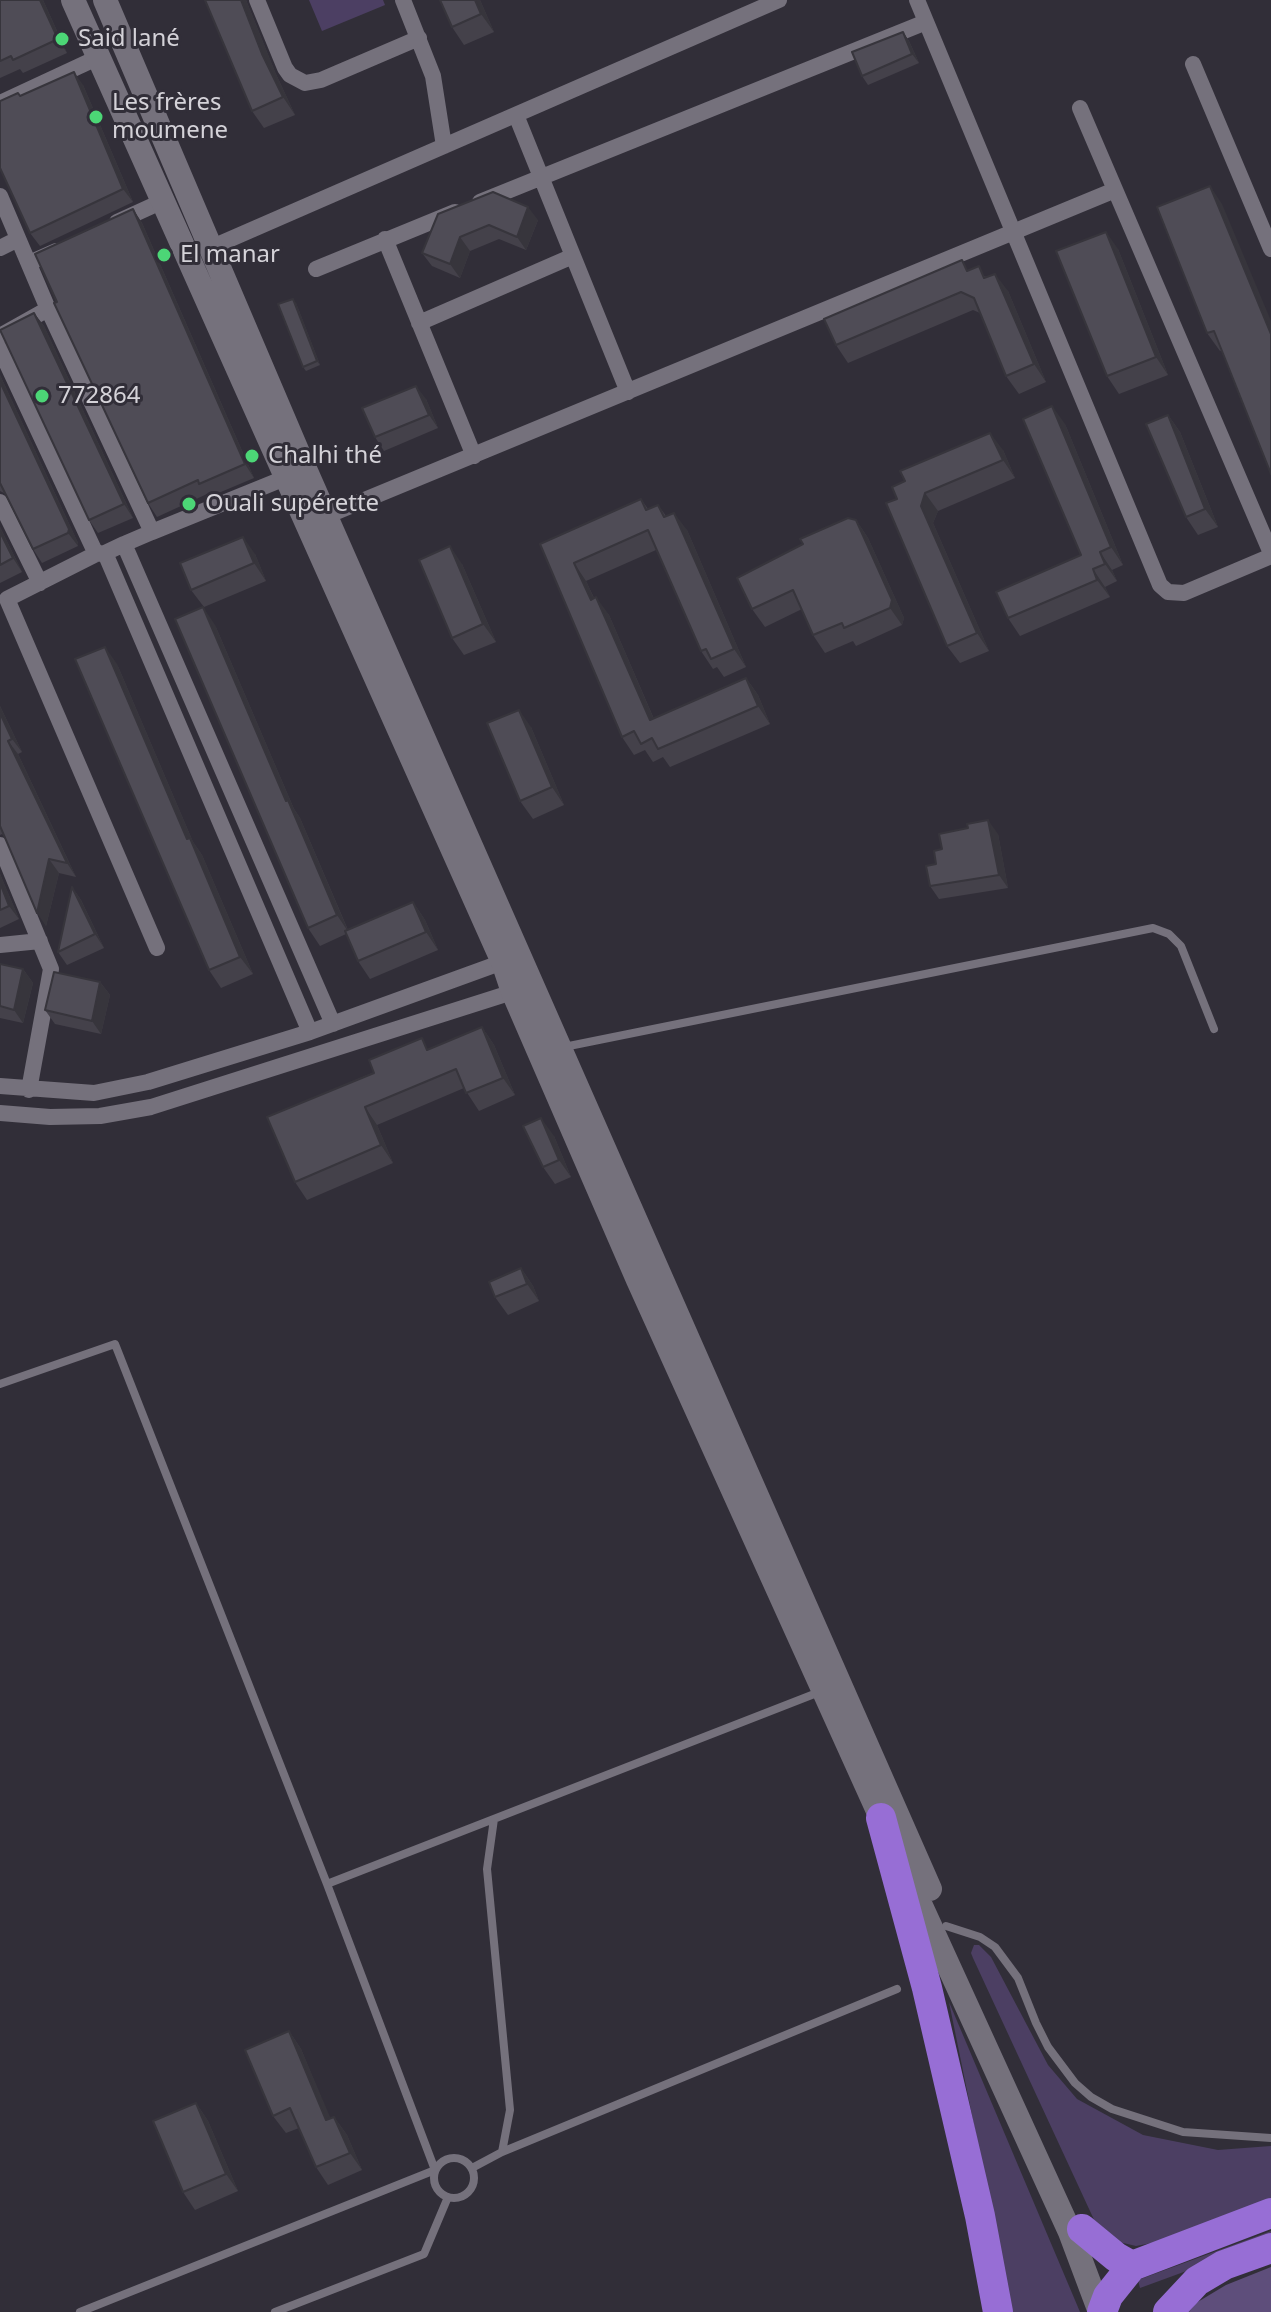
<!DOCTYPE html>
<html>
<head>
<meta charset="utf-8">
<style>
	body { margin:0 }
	canvas { display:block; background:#312e38 }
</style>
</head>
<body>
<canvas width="1271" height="2312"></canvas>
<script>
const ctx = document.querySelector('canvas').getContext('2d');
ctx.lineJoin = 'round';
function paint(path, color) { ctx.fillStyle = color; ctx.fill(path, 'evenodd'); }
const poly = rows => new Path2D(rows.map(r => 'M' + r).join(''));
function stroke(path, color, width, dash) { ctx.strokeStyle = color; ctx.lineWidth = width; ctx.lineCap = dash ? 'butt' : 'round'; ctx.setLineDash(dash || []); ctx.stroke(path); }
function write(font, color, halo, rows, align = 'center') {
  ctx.font = font + ' "Noto Sans",sans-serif'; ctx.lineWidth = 6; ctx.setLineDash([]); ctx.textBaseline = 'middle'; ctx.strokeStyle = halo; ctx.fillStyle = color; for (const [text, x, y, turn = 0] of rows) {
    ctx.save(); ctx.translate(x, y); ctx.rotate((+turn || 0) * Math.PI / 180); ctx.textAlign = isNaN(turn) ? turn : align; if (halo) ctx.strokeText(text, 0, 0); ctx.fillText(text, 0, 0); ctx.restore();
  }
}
paint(poly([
	[309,0,383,0,385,5,322,31],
	[974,1945,979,1945,991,1957,1048,2065,1077,2099,1143,2135,1218,2150,1271,2146,1271,2200,1162,2241,1136,2246,1115,2241,1096,2224,973,1958,971,1953],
	[949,2002,1080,2312,1012,2312],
	[1271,2231,1271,2240,1140,2288,1138,2280]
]), '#4c3f63');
paint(poly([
	[1271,2267,1271,2312,1189,2312,1196,2303,1226,2285]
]), '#5e4e7b');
stroke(poly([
	[564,1047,1153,928,1169,934,1181,946,1214,1029],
	[0,1384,115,1344,327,1884,435,2170,80,2312],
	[494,1819,487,1869,510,2110,502,2152],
	[327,1884,822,1691],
	[946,1926,980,1937,995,1947,1018,1978,1036,2023,1048,2047,1075,2083,1091,2097,1112,2109,1183,2132,1271,2138],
	'434 2178a20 20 0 1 1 40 0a20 20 0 1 1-40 0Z',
	[472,2168,502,2152,897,1989],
	[275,2312,424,2254,448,2197]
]), '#75717c', 8);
stroke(poly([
	[257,0,285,68,290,75,305,83,321,80,419,38],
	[403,0,433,76,444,146],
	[917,0,1160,585,1168,592,1184,593,1271,556],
	[1193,64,1271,249],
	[0,103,99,57],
	[1080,108,1271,553],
	[516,115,628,392],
	[0,196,48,309],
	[480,202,926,22],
	[117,222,163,201],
	[385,239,474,456],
	[0,248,18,239],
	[210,248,779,0],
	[29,263,56,251],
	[316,269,455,212],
	[419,323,573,256],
	[0,336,48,309,152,532,285,478],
	[0,349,96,554],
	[0,502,40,583],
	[326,516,1115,190],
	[152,532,124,544,333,1024],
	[124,544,105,553,310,1032],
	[105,553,96,554,7,599,157,948],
	[0,845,51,969,29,1090],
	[0,945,40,941],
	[0,1086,94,1093,148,1082,310,1032,511,959],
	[0,1113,50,1117,100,1116,151,1107,519,990]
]), '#75717c', 16);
stroke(poly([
	[73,0,503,962,513,992,638,1280,888,1833],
	[105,0,305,469,930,1889],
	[906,1873,1070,2232,1100,2312]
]), '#75717c', 24);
stroke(poly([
	[881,1818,927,1988,980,2216,998,2312],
	[1082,2229,1116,2257,1132,2266],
	[1102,2312,1108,2296,1132,2266,1271,2213],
	[1168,2312,1197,2281,1224,2265,1271,2248]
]), '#976ed5', 30);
paint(poly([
	[0,0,43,0,67,53,23,73,20,69,0,78],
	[205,0,246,0,275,72,295,115,264,128,252,111],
	[440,0,480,0,494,32,464,45,452,27],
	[903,32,909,41,919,63,868,85,862,76],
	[83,85,133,202,40,246,30,233,21,96],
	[1222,204,1222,350,1220,351,1207,333],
	[133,209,142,223,254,478,209,497,207,494,157,517,148,503,57,302],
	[438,214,538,220,526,250,499,239,470,251,460,278,432,266,422,253],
	[1118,249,1168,375,1119,394,1107,376],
	[969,270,987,277,1008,291,1046,382,1019,394,1006,376,980,313,973,310,848,363,836,345],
	[296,303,320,365,306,371,303,367],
	[34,313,44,326,133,518,98,533,89,520],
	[0,375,78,543,78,546,42,563,33,549,6,494,0,491],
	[426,399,438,428,384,451,375,437],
	[1168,415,1180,432,1218,527,1198,535,1186,517],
	[1065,424,1123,565,1112,570,1117,581,1105,587,1110,597,1020,636,1008,618,1081,555],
	[1003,450,1015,478,938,511,933,523,989,651,960,663,947,646,897,499],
	[641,499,648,509,658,505,666,516,687,530,746,667,724,677,717,667,713,669,701,651,656,550,586,581,594,598,609,615,654,719,746,678,758,695,770,724,670,767,663,757,653,762,645,750,634,755,622,737,540,544],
	[856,520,868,538,904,618,902,625,856,646,853,641,825,653,813,635,802,609,765,627,752,609],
	[0,527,22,572,0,583],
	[255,554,266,581,204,607,191,590],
	[462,564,496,642,464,655,452,638],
	[215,625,294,809,300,818,348,930,413,902,425,920,438,950,370,979,358,961,346,934,320,946,308,928],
	[117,664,193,842,202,855,253,974,221,988,209,970],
	[0,706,22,752,18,754,76,877,59,873,46,926,4,836,2,834,0,835],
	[531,727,564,805,533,819,520,801],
	[998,834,1008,888,939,899,930,886,936,864,942,849],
	[0,874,19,919,0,928],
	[72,887,81,900,104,948,67,965,58,952],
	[0,964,23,969,33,983,23,1023,0,1018],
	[100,982,110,995,101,1034,55,1024,45,1010],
	[482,1027,494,1045,515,1095,479,1111,464,1088,377,1125,393,1163,307,1200,295,1182,267,1117],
	[554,1136,571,1177,555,1184,543,1167],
	[521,1268,533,1286,539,1301,508,1315,495,1297],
	[289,2031,301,2049,330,2119,334,2117,347,2135,362,2170,328,2185,316,2167,299,2128,286,2133,273,2116],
	[196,2103,208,2121,238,2191,195,2210,183,2192]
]), '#44414a');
paint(poly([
	[40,0,43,0,67,53,58,39],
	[241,0,246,0,275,72,295,115,283,97,262,54],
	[475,0,480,0,494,32,481,14],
	[903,32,909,41,919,63,912,54],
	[74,72,83,85,133,202,123,189],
	[1210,186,1222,204,1271,321,1271,334],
	[528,207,538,220,526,250,517,237],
	[133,209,142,223,254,478,245,464],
	[1106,232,1118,249,1168,375,1156,357],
	[460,237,470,251,460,278,450,264],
	[995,274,1008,291,1046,382,1034,364],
	[293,299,296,303,320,365,317,361],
	[34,313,44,326,133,518,124,504],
	[0,375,78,543,78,546,68,533,0,382],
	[416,386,426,399,438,428,429,415],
	[1052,406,1065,424,1123,565,1111,547],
	[1168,415,1180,432,1218,527,1205,509],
	[990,433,1003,450,1015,478,1003,460],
	[925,493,938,511,933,523,989,651,977,633,921,506],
	[674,513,687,530,746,667,734,649],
	[856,520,868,538,904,618,902,625,890,608],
	[0,527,22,572,13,558,0,532],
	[243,537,255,554,266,581,254,563],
	[450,546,462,564,496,642,483,624],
	[1100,552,1112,570,1117,581,1105,564],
	[574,563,586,581,603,618,591,600],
	[1093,569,1105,587,1110,597,1097,580],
	[596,597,609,615,662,738,650,720],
	[203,607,215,625,294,809,300,818,349,933,337,915,286,801],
	[105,647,117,664,193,842,202,855,253,974,240,957,187,839],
	[746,678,758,695,770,724,758,706],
	[0,706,22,752,12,739,0,713],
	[519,710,531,727,564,805,552,787],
	[8,741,18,754,76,877,67,863],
	[988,820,998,834,1008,888,999,875],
	[49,859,59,873,46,926,37,913],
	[0,874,19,919,9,906,0,883],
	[72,887,81,900,104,948,95,934],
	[413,902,425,920,438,950,426,932],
	[23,969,33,983,23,1023,14,1010],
	[100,982,110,995,101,1034,92,1021],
	[482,1027,494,1045,515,1095,503,1078],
	[365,1107,377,1125,393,1163,381,1145],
	[541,1118,554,1136,571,1177,559,1160],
	[521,1268,533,1286,539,1301,527,1284],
	[289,2031,301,2049,339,2138,326,2120],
	[196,2103,208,2121,238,2191,226,2174],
	[334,2117,347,2135,362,2170,350,2153]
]), '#37353c');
const building = poly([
	[0,0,40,0,58,39,13,60,11,56,0,61,0,0],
	[205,0,241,0,262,54,283,97,252,111,205,0],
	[440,0,475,0,481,14,452,27,440,0],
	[903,32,912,54,862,76,852,52,903,32],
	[74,72,123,189,30,233,0,168,0,101,18,93,20,96,74,72],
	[1210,186,1271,334,1271,474,1214,331,1207,333,1157,207,1210,186],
	[493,192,528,207,517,237,489,225,460,237,450,264,422,253,438,214,493,192],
	[133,209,245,464,199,484,198,480,148,503,54,303,57,302,35,254,133,209],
	[1106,232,1156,357,1107,376,1056,251,1106,232],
	[962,260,967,271,979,266,984,278,995,274,1034,364,1006,376,974,298,961,292,836,345,824,319,962,260],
	[293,299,317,361,303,367,278,304,293,299],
	[34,313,124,504,89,520,0,330,34,313],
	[0,382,69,529,68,533,33,549,0,483,0,382],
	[416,386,429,415,375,437,362,408,416,386],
	[1052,406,1111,547,1100,552,1105,564,1093,569,1097,580,1008,618,996,592,1081,555,1023,419,1052,406],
	[1168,415,1205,509,1186,517,1146,424,1168,415],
	[990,433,1003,460,925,493,921,506,977,633,947,646,886,503,897,499,892,487,905,481,900,471,990,433],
	[641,499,646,510,658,505,664,517,674,513,734,649,711,659,706,649,701,651,648,530,574,563,591,600,596,597,650,720,746,678,758,706,658,749,652,738,641,744,634,731,622,737,540,544,641,499],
	[848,518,856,520,892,600,890,608,844,628,842,623,813,635,793,590,752,609,737,578,803,544,800,539,848,518],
	[0,532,13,558,0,565,0,532],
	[243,537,254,563,191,590,180,563,243,537],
	[450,546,483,624,452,638,419,560,450,546],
	[203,607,286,801,288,800,337,915,308,928,175,619,203,607],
	[105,647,187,839,190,838,240,957,209,970,75,659,105,647],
	[519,710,552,787,520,801,487,723,519,710],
	[0,713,12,739,8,741,67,863,49,859,37,913,0,826,0,713],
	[988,820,999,875,930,886,926,866,936,864,934,851,942,849,939,834,968,828,967,824,988,820],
	[0,883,9,906,0,910,0,883],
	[72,887,95,934,58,952,72,887],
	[413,902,426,932,358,961,345,931,413,902],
	[0,964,23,969,14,1010,0,1006,0,964],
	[54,972,100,982,92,1021,45,1010,54,972],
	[482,1027,503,1078,466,1093,456,1069,365,1107,381,1145,295,1182,267,1117,374,1073,369,1060,422,1038,427,1050,482,1027],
	[541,1118,559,1160,543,1167,523,1126,541,1118],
	[521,1268,527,1284,495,1297,489,1282,521,1268],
	[289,2031,326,2120,334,2117,350,2153,316,2167,290,2108,273,2116,245,2050,289,2031],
	[196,2103,226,2174,183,2192,153,2121,196,2103]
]);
paint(building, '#4f4c56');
stroke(building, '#37353c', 2);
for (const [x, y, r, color] of [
	[62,39,8,"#4cd676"],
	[96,117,8,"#4cd676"],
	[164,255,8,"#4cd676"],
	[42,396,8,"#4cd676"],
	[252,456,8,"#4cd676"],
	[189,504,8,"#4cd676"]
]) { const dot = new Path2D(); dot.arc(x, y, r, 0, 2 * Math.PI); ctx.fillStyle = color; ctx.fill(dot); stroke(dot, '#312e38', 3); }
write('24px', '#d4d2d8', '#312e38', [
	["Said lané",78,39],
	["Les frères",112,103],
	["moumene",112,131],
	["El manar",180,255],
	["772864",58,396],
	["Chalhi thé",268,456],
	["Ouali supérette",205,504]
], 'left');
</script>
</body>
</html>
